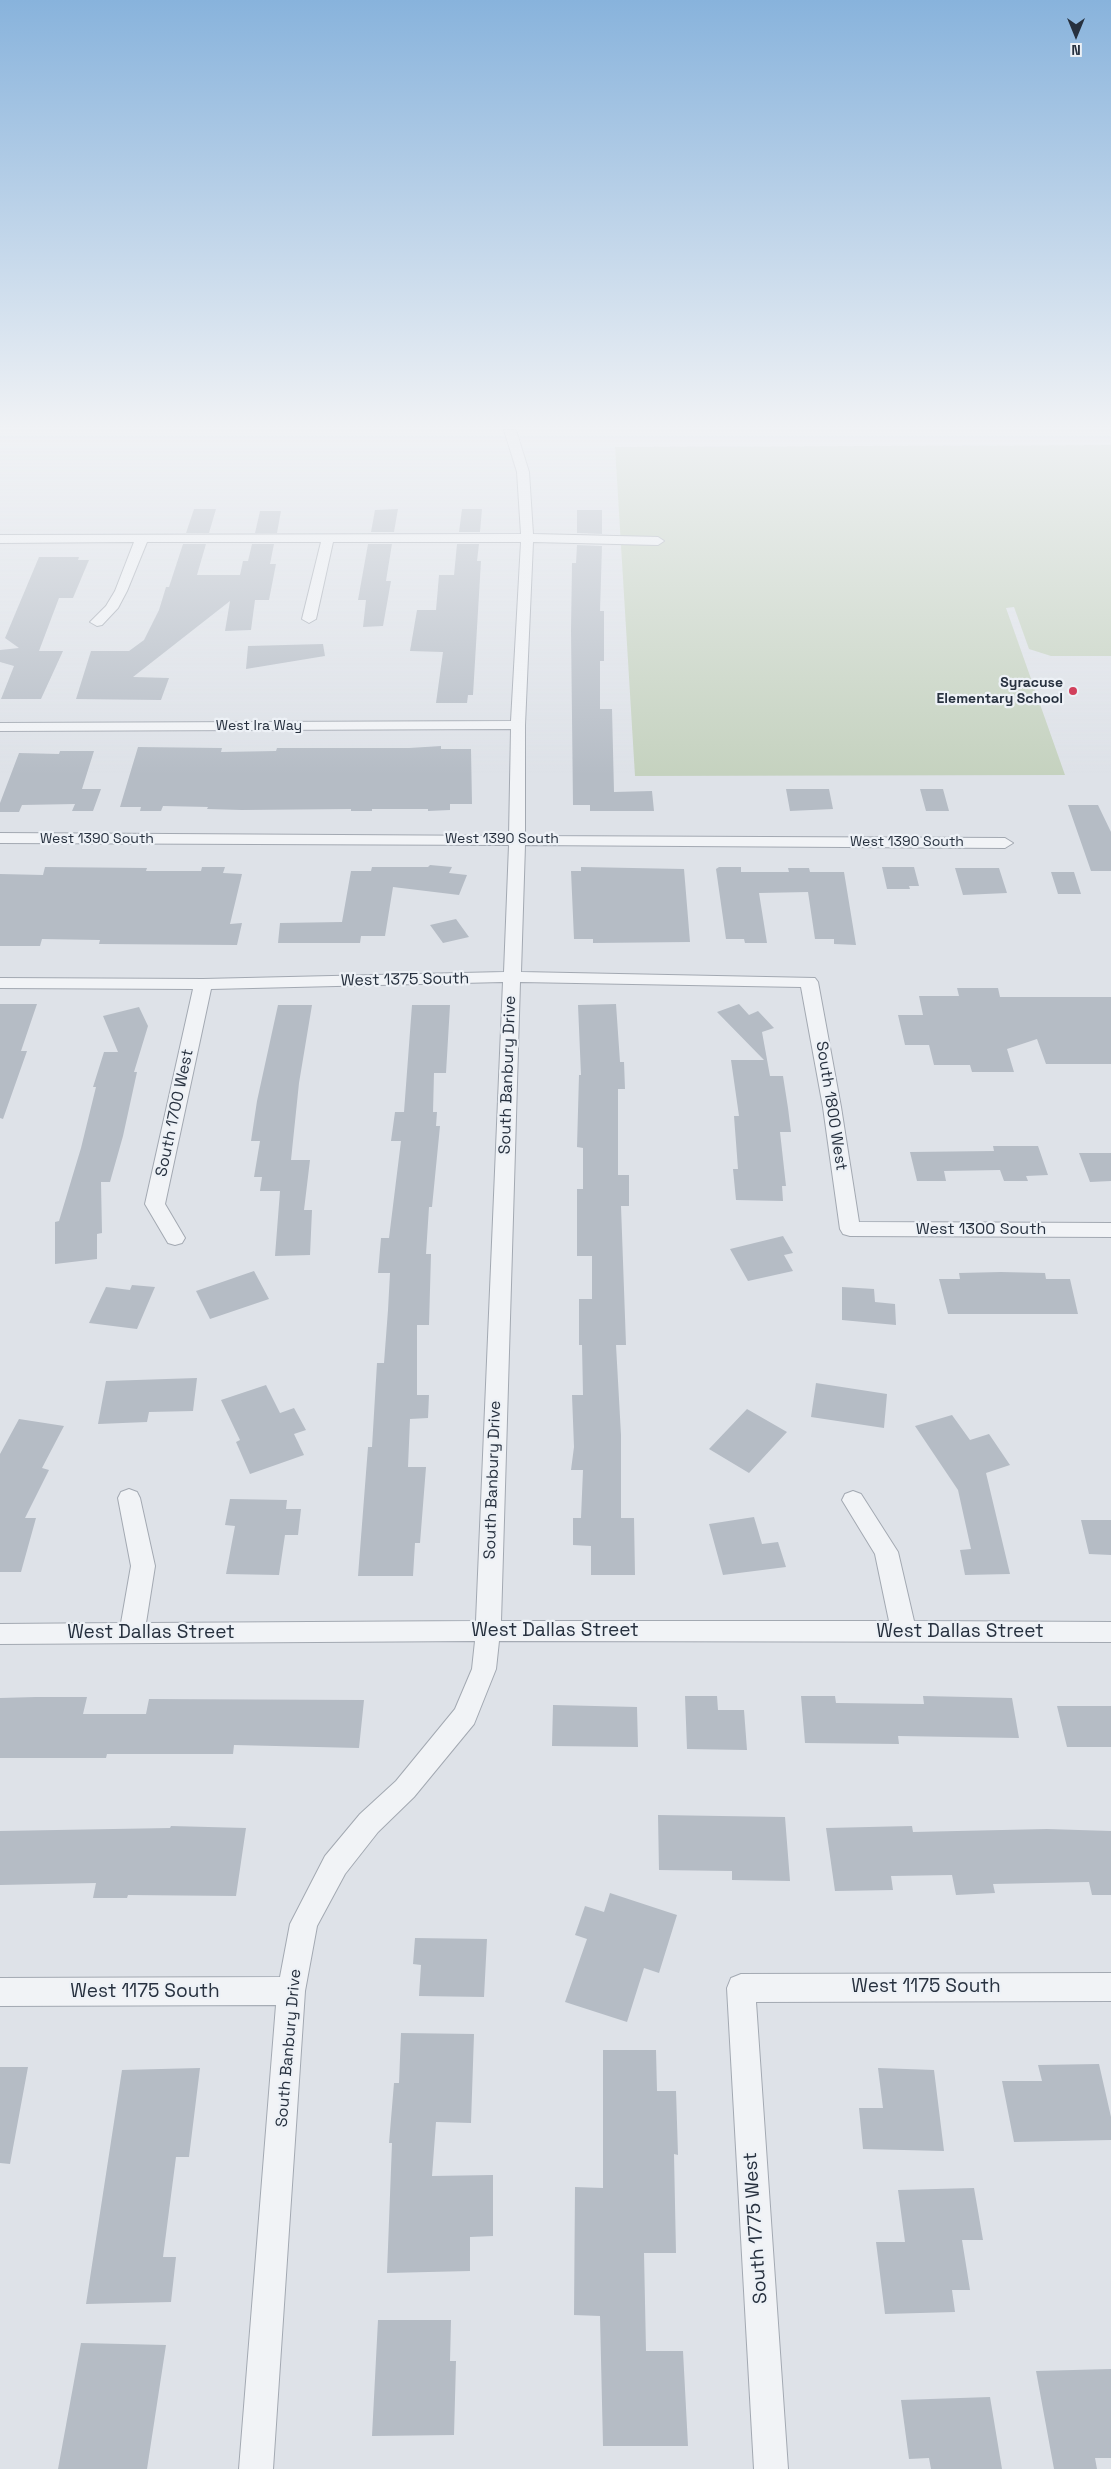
<!DOCTYPE html>
<html>
<head>
<meta charset="utf-8">
<style>
	body { margin:0 }
	#map { position:relative; width:1111px; height:2469px; overflow:hidden; background:#dee2e8; font-family:"Space Grotesk",sans-serif }
	canvas { display:block }
	.north { position:absolute; left:1051px; top:10px; width:50px; height:50px; -webkit-text-stroke:4px #edf1f6; paint-order:stroke; rotate:180deg; font-size:14px; font-weight:700; line-height:20px; text-align:center; color:#27313f }
	.north::after { content:''; display:block; margin:auto; width:18px; height:22px; background:#27313f; clip-path:polygon(50% 0,100% 100%,50% 72%,0 100%) }
</style>
</head>
<body>
<div id="map">
<canvas width="1111" height="2469"></canvas>
<div class="north">N</div>
</div>
<script>
const ctx = document.querySelector('canvas').getContext('2d');
ctx.lineJoin = 'round';
function paint(path, color) { ctx.fillStyle = color; ctx.fill(path, 'evenodd'); }
const poly = rows => new Path2D(rows.map(r => 'M' + r).join(''));
function stroke(path, color, width, dash) { ctx.strokeStyle = color; ctx.lineWidth = width; ctx.lineCap = dash ? 'butt' : 'round'; ctx.setLineDash(dash || []); ctx.stroke(path); }
function write(font, color, halo, rows, align = 'center') {
  ctx.font = font + ' "Space Grotesk",sans-serif'; ctx.lineWidth = 4.5; ctx.setLineDash([]); ctx.textBaseline = 'middle'; ctx.strokeStyle = halo; ctx.fillStyle = color; for (const [text, x, y, turn = 0] of rows) {
    ctx.save(); ctx.translate(x, y); ctx.rotate((+turn || 0) * Math.PI / 180); ctx.textAlign = isNaN(turn) ? turn : align; if (halo) ctx.strokeText(text, 0, 0); ctx.fillText(text, 0, 0); ctx.restore();
  }
}
paint(poly([
	[1111,445,1111,656,1051,656,1029,649,1014,607,1006,608,1065,775,635,776,615,447]
]), '#c5d2bf');
paint(poly([
	[194,509,216,509,209,533,186,533],
	[398,509,394,532,371,532,375,510],
	[462,509,482,509,480,532,459,532],
	[577,510,602,510,602,534,577,533],
	[260,511,281,511,277,533,255,533],
	[183,544,206,544,197,575,240,575,243,561,248,561,252,544,274,544,270,564,276,564,269,600,255,600,251,630,225,631,230,601,133,677,169,678,161,700,76,699,91,651,129,651,144,640,159,610,166,587,169,587],
	[368,544,392,544,386,581,391,581,383,626,363,627,366,600,358,600],
	[457,544,479,544,477,561,481,561,473,695,468,695,467,703,436,703,443,652,410,651,417,610,436,610,439,575,454,575],
	[577,545,602,546,600,611,604,611,604,661,600,661,600,709,612,709,614,792,652,791,654,811,590,811,590,805,573,805,571,630,572,563,576,563],
	[39,557,79,557,78,560,89,560,73,598,59,598,39,651,63,651,41,699,1,699,14,666,0,662,0,650,19,648,5,638],
	[323,644,325,656,246,669,248,646],
	[441,746,441,749,471,749,472,804,450,804,450,810,428,811,428,809,372,809,372,811,351,811,351,809,242,810,207,809,208,807,163,806,161,811,140,811,141,807,120,807,138,747,222,748,221,752,276,751,277,748,409,748],
	[60,751,94,751,82,789,101,789,93,811,72,811,75,804,22,805,19,812,0,812,0,803,19,753,59,754],
	[786,789,829,789,833,809,790,811],
	[920,789,943,789,949,811,926,811],
	[1068,805,1098,805,1111,832,1111,871,1091,871],
	[430,865,452,867,449,873,467,875,459,895,393,887,385,936,361,936,360,943,278,943,280,923,342,922,351,871,371,871,372,867,428,867],
	[45,867,147,868,146,871,201,871,202,867,225,867,223,873,242,874,230,924,242,923,237,945,99,944,100,940,42,939,40,946,0,946,0,874,43,875],
	[581,867,684,869,690,942,593,943,593,939,574,939,571,871,581,871],
	[719,867,741,867,741,872,789,872,788,868,809,868,810,872,844,872,856,945,834,944,834,939,815,939,808,892,759,893,767,943,745,943,744,939,726,939,716,869],
	[882,867,914,867,919,886,909,886,910,889,887,889],
	[955,868,999,868,1007,893,963,895],
	[1051,872,1074,872,1081,894,1058,894],
	[456,919,469,937,443,943,430,925],
	[957,988,998,988,1000,997,1111,997,1111,1064,1046,1064,1037,1039,1007,1049,1014,1072,972,1072,970,1065,934,1065,929,1045,905,1045,898,1015,923,1015,919,996,959,996],
	[0,1004,37,1004,21,1051,27,1051,3,1119,0,1118],
	[616,1004,620,1062,624,1062,625,1089,618,1089,618,1175,629,1175,629,1206,621,1206,626,1345,616,1345,621,1435,621,1518,634,1518,635,1575,591,1575,591,1546,573,1545,573,1518,581,1518,583,1470,571,1470,574,1447,572,1395,583,1395,582,1345,579,1345,579,1299,592,1299,592,1256,577,1256,577,1189,583,1189,583,1148,577,1147,579,1075,581,1075,578,1005],
	[739,1004,749,1015,758,1011,774,1028,762,1032,770,1076,783,1076,788,1108,791,1132,780,1132,786,1186,782,1186,783,1201,736,1200,733,1169,738,1169,734,1116,739,1116,731,1060,764,1060,717,1012],
	[278,1005,312,1005,299,1083,291,1160,310,1160,304,1210,312,1210,310,1255,275,1256,280,1191,260,1191,262,1177,254,1177,260,1141,251,1141,257,1101],
	[412,1005,450,1005,446,1073,434,1073,433,1112,437,1112,436,1126,440,1126,432,1207,429,1207,426,1254,431,1254,429,1325,417,1325,417,1395,429,1395,428,1418,410,1419,408,1467,426,1467,420,1543,415,1543,413,1576,358,1576,368,1447,372,1447,377,1363,384,1363,388,1310,390,1273,378,1273,381,1238,389,1238,401,1141,391,1141,395,1112,404,1112],
	[139,1007,148,1026,134,1072,137,1072,123,1136,110,1182,101,1182,102,1233,97,1234,97,1259,55,1264,55,1222,59,1221,81,1148,96,1087,93,1087,104,1052,118,1052,103,1016],
	[993,1146,1038,1146,1048,1175,1026,1176,1028,1181,1004,1181,1000,1170,944,1171,946,1181,917,1181,910,1152,994,1151],
	[1079,1153,1111,1153,1111,1181,1090,1182],
	[783,1236,793,1253,784,1255,793,1271,748,1281,730,1249],
	[254,1271,269,1299,210,1319,196,1291],
	[1001,1272,1045,1273,1046,1279,1070,1279,1078,1314,948,1314,939,1279,960,1279,959,1273],
	[132,1285,155,1287,137,1329,89,1323,106,1287,130,1290],
	[842,1287,874,1289,875,1302,895,1304,896,1325,842,1320],
	[197,1378,193,1411,149,1412,147,1422,98,1424,106,1381],
	[816,1383,887,1394,884,1428,811,1417],
	[266,1385,280,1413,294,1408,306,1430,294,1434,304,1455,250,1474,236,1442,240,1440,221,1400],
	[747,1409,787,1432,749,1473,709,1449],
	[952,1415,970,1440,989,1434,1010,1465,986,1473,1010,1574,965,1575,960,1550,971,1549,958,1490,915,1426],
	[19,1419,64,1426,42,1468,49,1470,25,1518,36,1518,21,1572,0,1572,0,1454],
	[230,1499,287,1500,286,1509,301,1509,298,1535,285,1535,279,1575,226,1574,235,1526,225,1525],
	[754,1517,762,1544,778,1542,786,1567,723,1575,709,1524],
	[1081,1520,1111,1520,1111,1555,1089,1554],
	[685,1696,717,1696,718,1710,744,1710,747,1750,687,1749],
	[801,1696,835,1696,836,1703,924,1704,923,1696,1012,1698,1019,1738,898,1736,899,1744,805,1743],
	[36,1697,87,1697,83,1714,146,1714,149,1699,364,1700,359,1748,234,1745,233,1754,107,1754,106,1758,0,1758,0,1698],
	[553,1705,637,1707,638,1747,552,1746],
	[1057,1706,1111,1706,1111,1747,1067,1747],
	[658,1815,785,1817,790,1881,732,1880,732,1871,659,1870],
	[171,1826,246,1828,236,1896,128,1895,127,1898,93,1898,96,1883,0,1885,0,1831,170,1828],
	[912,1826,913,1832,1047,1829,1111,1831,1111,1895,1092,1895,1089,1882,993,1884,995,1893,956,1895,952,1875,891,1876,893,1890,835,1891,826,1828],
	[610,1893,677,1915,659,1973,644,1968,627,2022,565,2002,587,1939,575,1935,585,1906,604,1912],
	[415,1938,487,1939,484,1997,419,1996,421,1965,413,1964],
	[401,2033,474,2034,471,2123,436,2122,432,2176,493,2175,493,2236,470,2237,470,2271,387,2273,392,2143,389,2143,394,2083,399,2083],
	[603,2050,656,2050,657,2091,676,2091,678,2155,674,2154,676,2253,644,2253,646,2351,683,2351,688,2446,603,2446,600,2316,574,2315,575,2187,603,2188],
	[1099,2064,1111,2117,1111,2140,1014,2142,1002,2081,1042,2081,1038,2065],
	[0,2067,28,2067,10,2164,0,2163],
	[200,2068,189,2157,176,2157,163,2257,176,2257,171,2302,86,2304,122,2070],
	[878,2068,934,2070,944,2151,863,2149,859,2108,883,2108],
	[974,2188,983,2240,962,2240,970,2290,952,2290,955,2312,885,2314,876,2242,905,2242,898,2190],
	[378,2320,451,2320,450,2361,456,2361,454,2435,372,2436],
	[81,2343,166,2345,147,2469,58,2469],
	[1111,2369,1111,2458,1095,2458,1097,2469,1054,2469,1036,2371],
	[990,2397,1002,2469,931,2469,929,2458,909,2459,901,2400]
]), '#b5bcc5');
const minor = poly([
	[504,430,516,430,529,472,533,534,658,537,664,541,658,545,533,542,525,725,525,836,1005,838,1013,843,1005,848,525,845,521,972,815,978,818,982,841,1107,859,1222,1111,1223,1111,1237,850,1236,843,1234,840,1229,823,1107,801,987,520,982,501,1621,889,1621,875,1554,842,1500,845,1494,853,1491,861,1494,898,1552,914,1621,1111,1622,1111,1642,499,1641,496,1669,474,1724,414,1797,378,1832,345,1874,317,1926,305,1991,273,2469,239,2469,276,2005,0,2006,0,1978,280,1977,290,1924,325,1856,360,1814,396,1781,455,1709,472,1669,475,1641,0,1644,0,1624,121,1623,131,1566,118,1498,121,1492,129,1489,137,1492,140,1498,155,1566,146,1623,476,1621,503,982,211,989,165,1204,185,1238,182,1243,175,1245,168,1243,145,1204,193,989,0,988,0,978,203,979,504,972,509,845,0,843,0,833,509,836,511,729,0,731,0,723,511,721,521,542,333,542,316,619,309,623,302,619,321,542,147,542,127,591,118,608,102,625,97,626,90,622,106,606,115,591,134,542,0,543,0,535,521,534,517,472,504,430],
	[1111,1973,1111,2001,756,2002,788,2469,754,2469,727,1988,731,1978,741,1974,1111,1973]
]);
stroke(minor, '#a3a9b2', 2);
paint(minor, '#f1f3f6');
const sky = ctx.createLinearGradient(0, 0, 0, 775);
sky.addColorStop(0, '#88b3dc');
sky.addColorStop(0.55, '#f0f2f5');
sky.addColorStop(1, '#f0f2f500');
ctx.fillStyle = sky;
ctx.fillRect(0, 0, 1111, 775);
for (const [x, y, r, color] of [
	[1073,691,5,"#d13f5b"]
]) { const dot = new Path2D(); dot.arc(x, y, r, 0, 2 * Math.PI); ctx.fillStyle = color; ctx.fill(dot); stroke(dot, '#edf1f6', 2); }
write('bold 14px', '#27313f', '#edf1f6', [
	["Syracuse",1063,683],
	["Elementary School",1063,699]
], 'right');
write('14px', '#27313f', '#edf1f6', [
	["West Ira Way",259,726],
	["West 1390 South",97,839],
	["West 1390 South",502,839],
	["West 1390 South",907,842]
]);
write('16px', '#27313f', '#edf1f6', [
	["West 1375 South",405,980,-1],
	["South Banbury Drive",508,1075,-88],
	["South 1800 West",831,1106,81],
	["South 1700 West",175,1113,-78],
	["West 1300 South",981,1230],
	["South Banbury Drive",493,1480,-88],
	["South Banbury Drive",289,2048,-85]
]);
write('19px', '#27313f', '#edf1f6', [
	["West Dallas Street",555,1631],
	["West Dallas Street",960,1632],
	["West Dallas Street",151,1633],
	["West 1175 South",926,1987],
	["West 1175 South",145,1992],
	["South 1775 West",756,2228,-94]
]);
</script>
</body>
</html>
